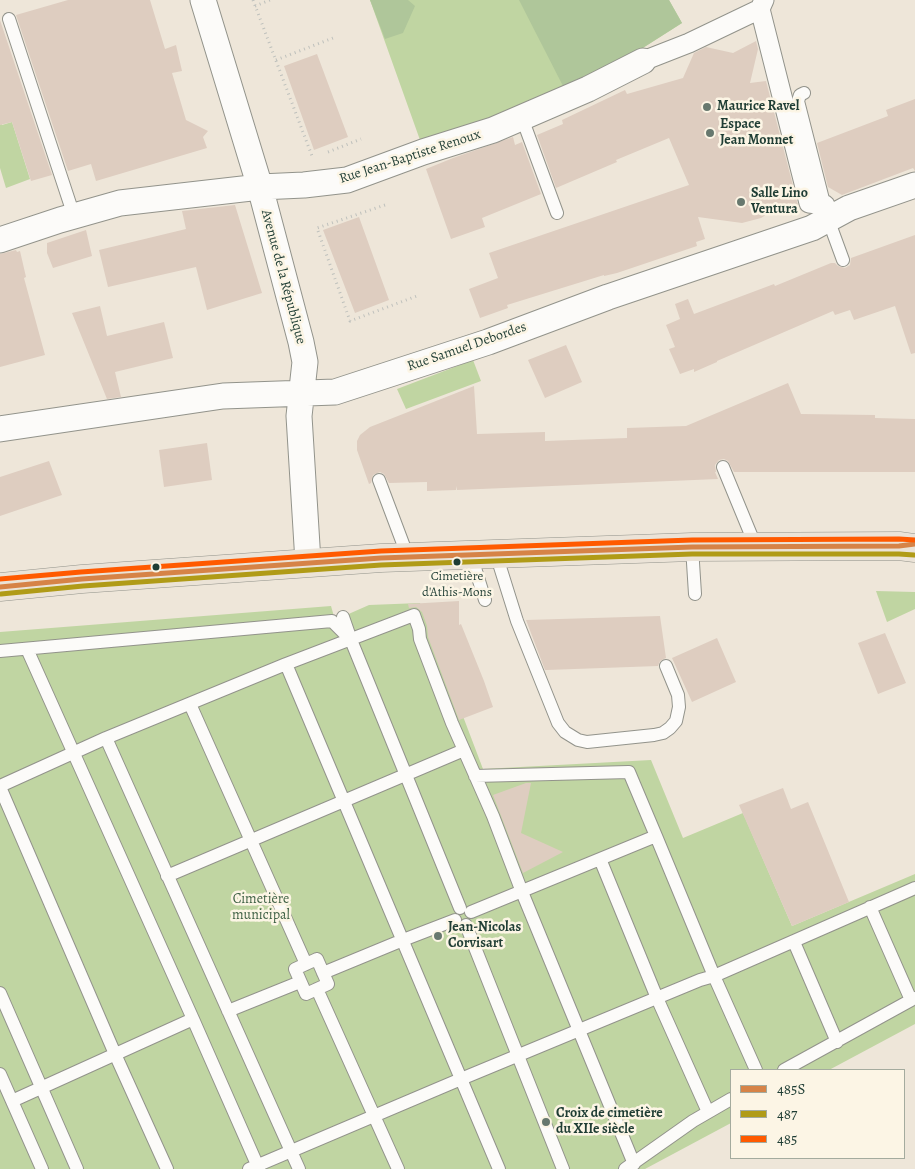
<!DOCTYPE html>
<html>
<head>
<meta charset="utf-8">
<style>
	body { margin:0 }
	#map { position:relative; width:915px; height:1169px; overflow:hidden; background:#eee6d9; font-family:Alegreya,serif }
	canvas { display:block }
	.legend { position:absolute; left:730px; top:1069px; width:175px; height:90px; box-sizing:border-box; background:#fcf5e5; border:1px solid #a4ab9e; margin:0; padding:6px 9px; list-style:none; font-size:15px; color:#1f3d34 }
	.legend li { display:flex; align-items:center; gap:10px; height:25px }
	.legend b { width:25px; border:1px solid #a4ab9e }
</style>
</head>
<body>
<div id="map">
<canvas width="915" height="1169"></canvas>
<ul class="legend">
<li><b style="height:6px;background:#d68347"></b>485S</li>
<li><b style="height:6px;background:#b09b17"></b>487</li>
<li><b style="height:6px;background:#ff5a00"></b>485</li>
</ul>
</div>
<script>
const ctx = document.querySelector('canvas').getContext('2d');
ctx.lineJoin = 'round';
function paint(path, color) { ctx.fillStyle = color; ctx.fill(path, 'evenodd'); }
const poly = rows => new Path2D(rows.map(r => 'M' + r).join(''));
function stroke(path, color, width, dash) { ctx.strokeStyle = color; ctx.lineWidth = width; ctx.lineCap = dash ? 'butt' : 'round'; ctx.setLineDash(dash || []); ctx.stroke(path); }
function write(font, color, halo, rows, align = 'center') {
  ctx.font = font + ' Alegreya,serif'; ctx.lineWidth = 5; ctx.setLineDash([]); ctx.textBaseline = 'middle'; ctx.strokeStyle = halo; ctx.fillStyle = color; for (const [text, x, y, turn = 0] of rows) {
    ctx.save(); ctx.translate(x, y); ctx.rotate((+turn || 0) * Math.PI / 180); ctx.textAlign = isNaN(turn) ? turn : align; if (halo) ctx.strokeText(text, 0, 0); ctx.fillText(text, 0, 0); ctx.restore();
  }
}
paint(poly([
	[370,0,669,0,682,23,638,51,490,120,420,140],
	[0,121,2,125,12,122,30,179,6,188,0,168],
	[473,360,481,381,406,409,397,389],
	[876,591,915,592,915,609,887,622],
	[420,603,483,769,651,760,683,838,743,813,792,926,915,874,915,1024,829,1070,731,1070,731,1123,645,1169,0,1169,0,632,331,606,335,620,369,605]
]), '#c0d5a2');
paint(poly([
	[370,0,408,0,415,6,403,33,385,39],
	[519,0,669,0,682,23,638,51,563,86]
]), '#afc69a');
paint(poly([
	[68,0,150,0,165,49,176,45,182,71,172,73,186,120,208,131,203,137,207,148,96,181,91,164,68,171,16,15],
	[0,20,52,175,31,181,12,122,0,125],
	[756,41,758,49,750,83,766,81,798,205,797,207,780,206,761,218,742,223,698,217,705,239,696,242,697,246,617,273,604,276,604,275,507,305,508,308,480,318,469,289,498,278,489,253,689,185,669,138,616,160,617,162,556,188,537,135,563,124,562,120,625,90,627,94,683,78,694,53,706,47,733,53],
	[317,54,348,137,314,150,284,66],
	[915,99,915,171,913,168,842,195,828,187,817,143,888,116,886,110],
	[513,137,515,145,522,142,541,194,482,218,485,227,451,239,426,169,453,158],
	[235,205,262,293,207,310,196,267,108,287,99,250,186,229,182,211],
	[359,217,389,300,355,313,323,230],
	[86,230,92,256,53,268,47,253,47,243],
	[915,235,915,353,911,354,895,306,854,320,850,310,835,315,833,311,717,361,717,362,694,372,694,369,680,374,669,349,675,347,666,325,680,319,675,304,688,299,694,314,774,284,775,286,831,263,835,263,838,266,845,268,850,265,851,258],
	[16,250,17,252,20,251,26,277,24,278,45,355,0,367,0,254],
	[100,306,107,336,164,322,173,358,115,372,121,397,107,399,72,313],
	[566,345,582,382,545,398,528,360],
	[788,383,801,414,875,415,875,418,915,419,915,472,734,472,728,461,724,459,719,460,715,465,716,472,715,472,718,479,457,490,456,486,456,490,427,491,427,482,389,483,384,474,380,472,373,475,371,483,369,484,357,450,357,441,360,435,370,427,474,386,477,434,545,432,545,441,627,438,627,428,686,426],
	[207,443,212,480,164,487,159,450],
	[49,461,62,495,0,516,0,477],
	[459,601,459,625,461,624,484,681,493,707,459,720,428,637,427,626,422,612,416,607,409,608,408,604],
	[660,616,666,658,660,661,658,666,547,670,545,670,526,620],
	[885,633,906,683,878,694,858,643],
	[717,638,736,682,692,702,672,658],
	[526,783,531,783,521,833,563,852,523,873,493,795],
	[783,788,791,809,808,802,849,902,792,926,739,805]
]), '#decdc0');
const service = poly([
	[9,19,74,216],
	[804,93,800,95,798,101,828,219,843,260],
	[522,118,557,213],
	[723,467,756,547],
	[379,480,408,557],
	[692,547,695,594],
	[496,554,517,621,558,723,565,732,578,740,587,742,654,735,663,733,670,728,676,721,679,707,678,695,666,666],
	[471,555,485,600],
	[343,617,351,640,460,908],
	[27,649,193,1019,259,1169],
	[0,651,332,621,351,640],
	[286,664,499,1169],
	[190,704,306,964],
	[106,738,299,1169],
	[475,776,629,772,656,836],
	[0,786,106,738,286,664,414,615,419,629,420,639,452,723,493,816,522,892,634,1164],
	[0,787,115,1054,167,1169],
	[600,859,657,998,708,1112],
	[167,876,464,750],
	[870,907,911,1000],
	[471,912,656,836,714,976,756,1070],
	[466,925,563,1169],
	[794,942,837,1042],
	[317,959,328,984,306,994,295,969,317,959],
	[323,973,403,940,455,920],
	[317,989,398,1169],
	[0,993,77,1169],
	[228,1011,300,982],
	[784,1070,915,998],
	[0,1074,42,1169],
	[12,1101,193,1019],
	[249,1169,461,1079,700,980,714,976,915,888],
	[625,1169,693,1121,731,1099]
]);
const pedestrian = poly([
	[760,9,809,203,825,205],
	[643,61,689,43,760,9,764,0]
]);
const minor = poly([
	[203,0,260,187,301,342,305,362,299,416,308,562],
	[0,240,60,220,120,203,260,187,304,185,347,180,423,152,493,130,588,89,643,61],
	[0,429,223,396,335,392,488,342,608,297,812,228,849,208,915,185]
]);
const primary = poly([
	[0,587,82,579,381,558,692,547,899,546,915,548]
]);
stroke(service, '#92938b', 14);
stroke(pedestrian, '#92938b', 21);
stroke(minor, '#92938b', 27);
stroke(primary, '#92938b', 29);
stroke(poly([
	[253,0,312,156],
	[255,6,270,0],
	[276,60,333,38],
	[328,152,361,139],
	[385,205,317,228,350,321,417,296]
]), '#bec0bc', 3, [1, 4]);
stroke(service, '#fcfbf9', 12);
stroke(pedestrian, '#fcfbf9', 19);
stroke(minor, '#fcfbf9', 25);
stroke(primary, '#ebe3d7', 28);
stroke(poly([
	[0,587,82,579,381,558,692,547,899,546,915,544]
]), '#d68347', 5);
stroke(poly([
	[1,594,83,586,381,565,692,554,899,554,914,555]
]), '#b09b17', 5);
stroke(poly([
	[0,579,81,572,381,551,692,540,899,539,915,540]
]), '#ff5a00', 5);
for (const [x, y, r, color] of [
	[707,107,5,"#67786e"],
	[710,133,5,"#67786e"],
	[741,202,5,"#67786e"],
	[457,562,4.5,"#1f3d34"],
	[156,567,4.5,"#1f3d34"],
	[438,936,5,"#67786e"],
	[546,1122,5,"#67786e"]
]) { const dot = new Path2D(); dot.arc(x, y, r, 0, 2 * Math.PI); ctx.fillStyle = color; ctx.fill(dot); stroke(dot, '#fcf5e5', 2); }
write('13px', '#1f3d34', '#fcf5e5', [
	["Cimetière",457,577],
	["d'Athis-Mons",457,593]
]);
write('bold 14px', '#1f3d34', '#fcf5e5', [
	["Maurice Ravel",717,107],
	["Espace",720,125],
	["Jean Monnet",720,141],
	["Salle Lino",751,194],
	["Ventura",751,210],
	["Jean-Nicolas",448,928],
	["Corvisart",448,944],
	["Croix de cimetière",556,1114],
	["du XIIe siècle",556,1130]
], 'left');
write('14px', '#1f3d34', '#fcf5e5', [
	["Rue Jean-Baptiste Renoux",410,157,-18],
	["Avenue de la République",283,277,75],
	["Rue Samuel Debordes",467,347,-19]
]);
write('14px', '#3e6044', '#fcf5e5', [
	["Cimetière",261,900],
	["municipal",261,916]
]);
</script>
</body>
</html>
